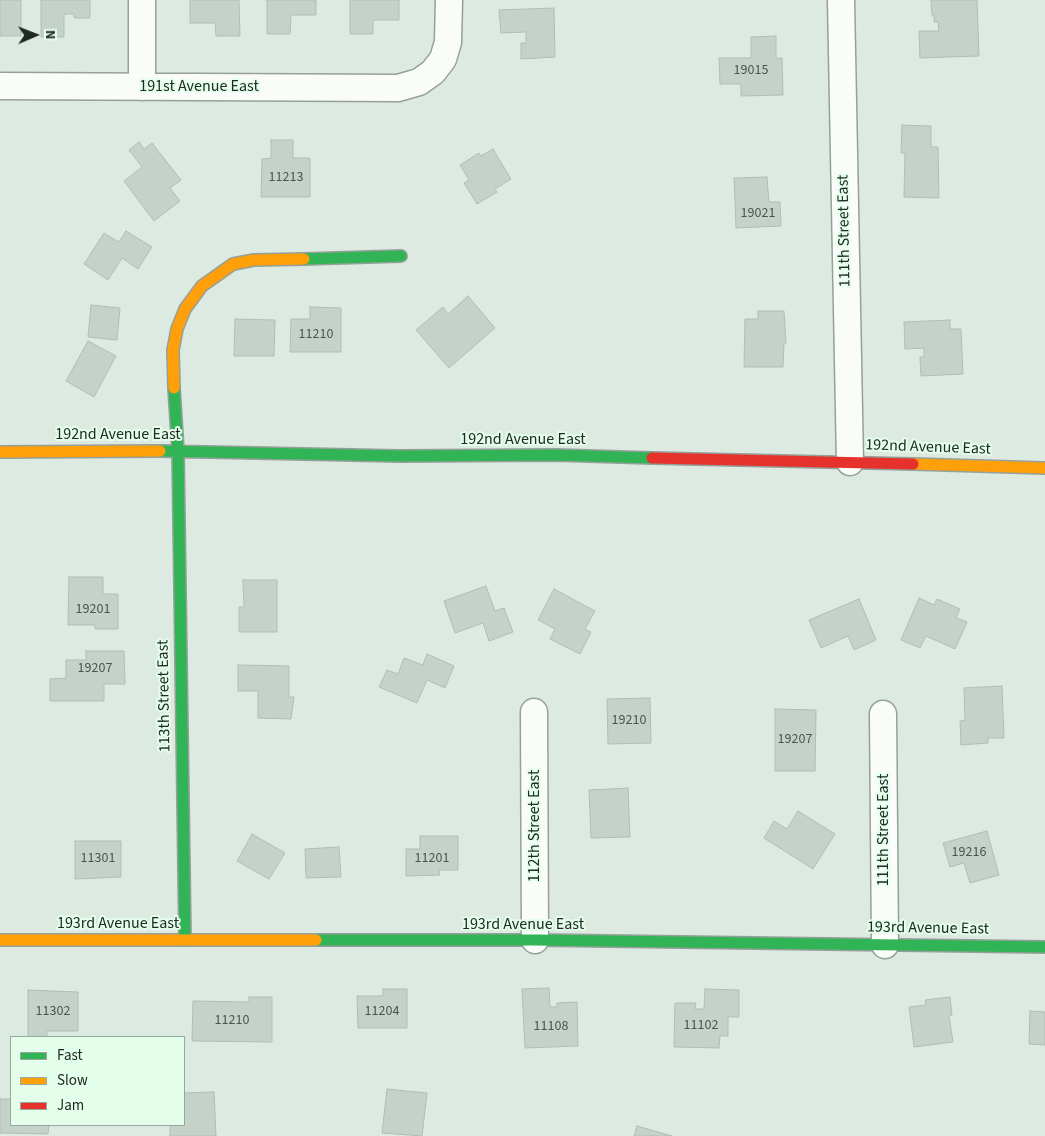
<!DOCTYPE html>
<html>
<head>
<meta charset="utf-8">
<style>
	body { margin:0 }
	#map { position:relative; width:1045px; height:1136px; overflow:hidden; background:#ddeae1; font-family:"Source Sans 3",sans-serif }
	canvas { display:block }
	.legend { position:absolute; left:10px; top:1036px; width:175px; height:90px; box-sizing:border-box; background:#e4feec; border:1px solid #96a99c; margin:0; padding:6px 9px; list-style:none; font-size:15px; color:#202a23 }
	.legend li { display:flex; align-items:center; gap:10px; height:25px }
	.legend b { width:25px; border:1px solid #96a99c }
	.north { position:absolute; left:10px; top:10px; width:50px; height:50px; -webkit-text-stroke:4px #e4feec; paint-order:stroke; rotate:89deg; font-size:14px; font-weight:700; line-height:20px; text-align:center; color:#202a23 }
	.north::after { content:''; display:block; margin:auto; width:18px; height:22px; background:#202a23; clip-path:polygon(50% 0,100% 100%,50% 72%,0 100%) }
</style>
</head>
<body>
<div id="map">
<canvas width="1045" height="1136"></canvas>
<ul class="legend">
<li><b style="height:6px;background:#30b455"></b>Fast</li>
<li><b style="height:6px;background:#ff9f0a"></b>Slow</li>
<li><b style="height:6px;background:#e5322d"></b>Jam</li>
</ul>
<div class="north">N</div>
</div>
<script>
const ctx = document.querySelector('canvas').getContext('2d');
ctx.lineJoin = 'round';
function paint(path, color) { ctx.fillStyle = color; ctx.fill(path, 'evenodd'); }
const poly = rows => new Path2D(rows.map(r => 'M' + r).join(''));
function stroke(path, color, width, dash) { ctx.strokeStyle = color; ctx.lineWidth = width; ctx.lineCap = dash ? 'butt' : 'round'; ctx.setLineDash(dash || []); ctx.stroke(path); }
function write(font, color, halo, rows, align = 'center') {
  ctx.font = font + ' "Source Sans 3",sans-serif'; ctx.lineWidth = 4; ctx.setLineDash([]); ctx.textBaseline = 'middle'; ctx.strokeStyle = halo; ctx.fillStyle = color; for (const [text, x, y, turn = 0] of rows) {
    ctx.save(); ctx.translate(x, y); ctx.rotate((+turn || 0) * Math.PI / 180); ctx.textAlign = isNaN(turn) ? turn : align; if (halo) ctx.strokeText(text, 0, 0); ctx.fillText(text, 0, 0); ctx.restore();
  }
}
const building = poly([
	[0,0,21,0,21,36,0,36,0,0],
	[41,0,90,0,90,18,74,18,74,14,64,14,64,37,41,37,41,0],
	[190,0,239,0,240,36,216,36,215,23,190,23,190,0],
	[267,0,316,0,316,15,291,15,290,34,267,34,267,0],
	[350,0,399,0,399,20,373,20,373,34,350,34,350,0],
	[931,0,977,0,979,56,920,58,919,31,939,31,938,22,934,22,934,15,932,15,931,0],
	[554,8,555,57,521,59,521,43,526,43,526,32,501,33,499,10,554,8],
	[776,36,776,58,782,58,783,95,741,96,741,84,720,84,719,58,751,58,751,37,776,36],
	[902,125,931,126,931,147,938,147,939,198,904,197,905,153,901,153,902,125],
	[271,140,293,140,293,158,310,158,310,197,261,197,262,159,271,158,271,140],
	[139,142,144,149,152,143,181,180,170,188,180,201,154,221,124,181,142,167,129,150,139,142],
	[493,149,511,179,495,189,497,192,477,204,464,183,469,180,460,165,479,153,481,156,493,149],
	[767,177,769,202,780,202,781,226,736,228,734,178,767,177],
	[126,231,152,247,138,269,122,258,108,280,84,264,104,233,119,242,126,231],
	[468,296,495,328,449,368,416,330,443,307,448,314,468,296],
	[91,305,120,308,117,340,88,337,91,305],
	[310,307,341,308,341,352,290,352,291,319,310,319,310,307],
	[758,311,784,311,786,343,784,343,783,367,744,367,745,319,758,319,758,311],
	[235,319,275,320,274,356,234,356,235,319],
	[950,320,950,329,961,329,963,374,921,376,920,357,924,357,924,348,905,349,904,322,950,320],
	[88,341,116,356,94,397,66,381,88,341],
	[69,577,103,577,103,594,118,594,118,629,95,629,95,625,68,625,69,577],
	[243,580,277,580,277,632,239,632,239,607,244,607,243,580],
	[486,586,495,611,504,608,513,632,489,641,483,623,455,633,444,601,486,586],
	[554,589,595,611,585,629,591,632,580,654,550,639,555,629,538,620,554,589],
	[919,598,934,605,937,599,960,609,956,618,967,622,955,649,926,636,920,648,901,640,919,598],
	[859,599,876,640,854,650,848,636,821,648,809,620,859,599],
	[86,651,124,651,125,684,104,684,104,701,50,701,50,679,66,678,66,660,86,660,86,651],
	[427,654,454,666,445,688,427,680,417,703,379,687,387,670,398,674,404,658,423,665,427,654],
	[238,665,289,666,289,697,294,697,291,719,258,718,258,691,238,691,238,665],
	[1002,686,1004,738,988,738,988,743,961,745,960,721,965,720,964,688,1002,686],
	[650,698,651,743,608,744,607,699,650,698],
	[775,709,816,710,815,771,775,771,775,709],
	[628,788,630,837,591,838,589,790,628,788],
	[798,811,835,834,813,869,764,838,774,821,787,829,798,811],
	[987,831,999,875,970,883,964,863,950,867,943,843,987,831],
	[252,834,285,853,269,879,237,861,252,834],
	[420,836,458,836,458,870,439,870,440,875,406,876,406,849,420,849,420,836],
	[75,841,121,841,121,877,75,879,75,841],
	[339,847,341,877,306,878,305,849,339,847],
	[549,988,550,1007,557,1007,557,1003,577,1002,578,1046,525,1048,522,989,549,988],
	[383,989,407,989,407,1028,358,1028,357,996,383,996,383,989],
	[705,989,739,990,739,1017,728,1017,728,1036,720,1036,719,1048,674,1047,675,1003,696,1003,695,1009,704,1009,705,989],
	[28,990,78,992,78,1031,47,1031,47,1037,28,1037,28,990],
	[249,997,272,997,272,1042,192,1041,193,1001,249,1002,249,997],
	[950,997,952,1015,949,1016,953,1042,914,1047,909,1007,926,1005,925,1000,950,997],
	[1030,1011,1045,1012,1045,1045,1029,1044,1030,1011],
	[387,1089,427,1093,422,1136,382,1133,387,1089],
	[214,1092,216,1136,170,1136,170,1125,184,1125,184,1093,214,1092],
	[0,1099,11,1099,11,1125,49,1125,48,1134,0,1133,0,1099],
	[637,1126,672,1136,634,1136,637,1126]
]);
paint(building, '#c5d2c9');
stroke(building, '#b2bcb5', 1);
const street = poly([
	[142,0,142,87],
	[841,0,850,462],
	[0,86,398,88,419,82,433,72,443,59,448,42,449,0],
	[534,712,535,940],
	[883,714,885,945]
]);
const fast = poly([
	[304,259,401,256],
	[174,388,178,451,185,940],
	[160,451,399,456,556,455,652,458],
	[316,940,535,940,1045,947]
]);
const slow = poly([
	[174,388,173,350,177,329,185,309,202,286,233,264,254,260,304,259],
	[0,452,160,451],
	[913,464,1045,468],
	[0,940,316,940]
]);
const jam = poly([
	[652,458,913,464]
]);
stroke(street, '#96a09a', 29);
stroke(fast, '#96a09a', 14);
stroke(slow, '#96a09a', 14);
stroke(jam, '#96a09a', 14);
stroke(street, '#fafcfa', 26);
stroke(fast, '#30b455', 11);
stroke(slow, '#ff9f0a', 11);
stroke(jam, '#e5322d', 11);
write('14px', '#4a554d', null, [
	["19015",751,71],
	["11213",286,178],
	["19021",758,214],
	["11210",316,335],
	["19201",93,610],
	["19207",95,669],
	["19210",629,721],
	["19207",795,740],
	["19216",969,853],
	["11301",98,859],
	["11201",432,859],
	["11302",53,1012],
	["11204",382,1012],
	["11210",232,1021],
	["11102",701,1026],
	["11108",551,1027]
]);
write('16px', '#202a23', '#e4feec', [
	["191st Avenue East",199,87],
	["111th Street East",845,231,-91],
	["192nd Avenue East",118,435],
	["192nd Avenue East",523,440],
	["192nd Avenue East",928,448,2],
	["113th Street East",165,696,-91],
	["112th Street East",535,826,-90],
	["111th Street East",884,830,-90],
	["193rd Avenue East",118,924],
	["193rd Avenue East",523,925],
	["193rd Avenue East",928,929,1]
]);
</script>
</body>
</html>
